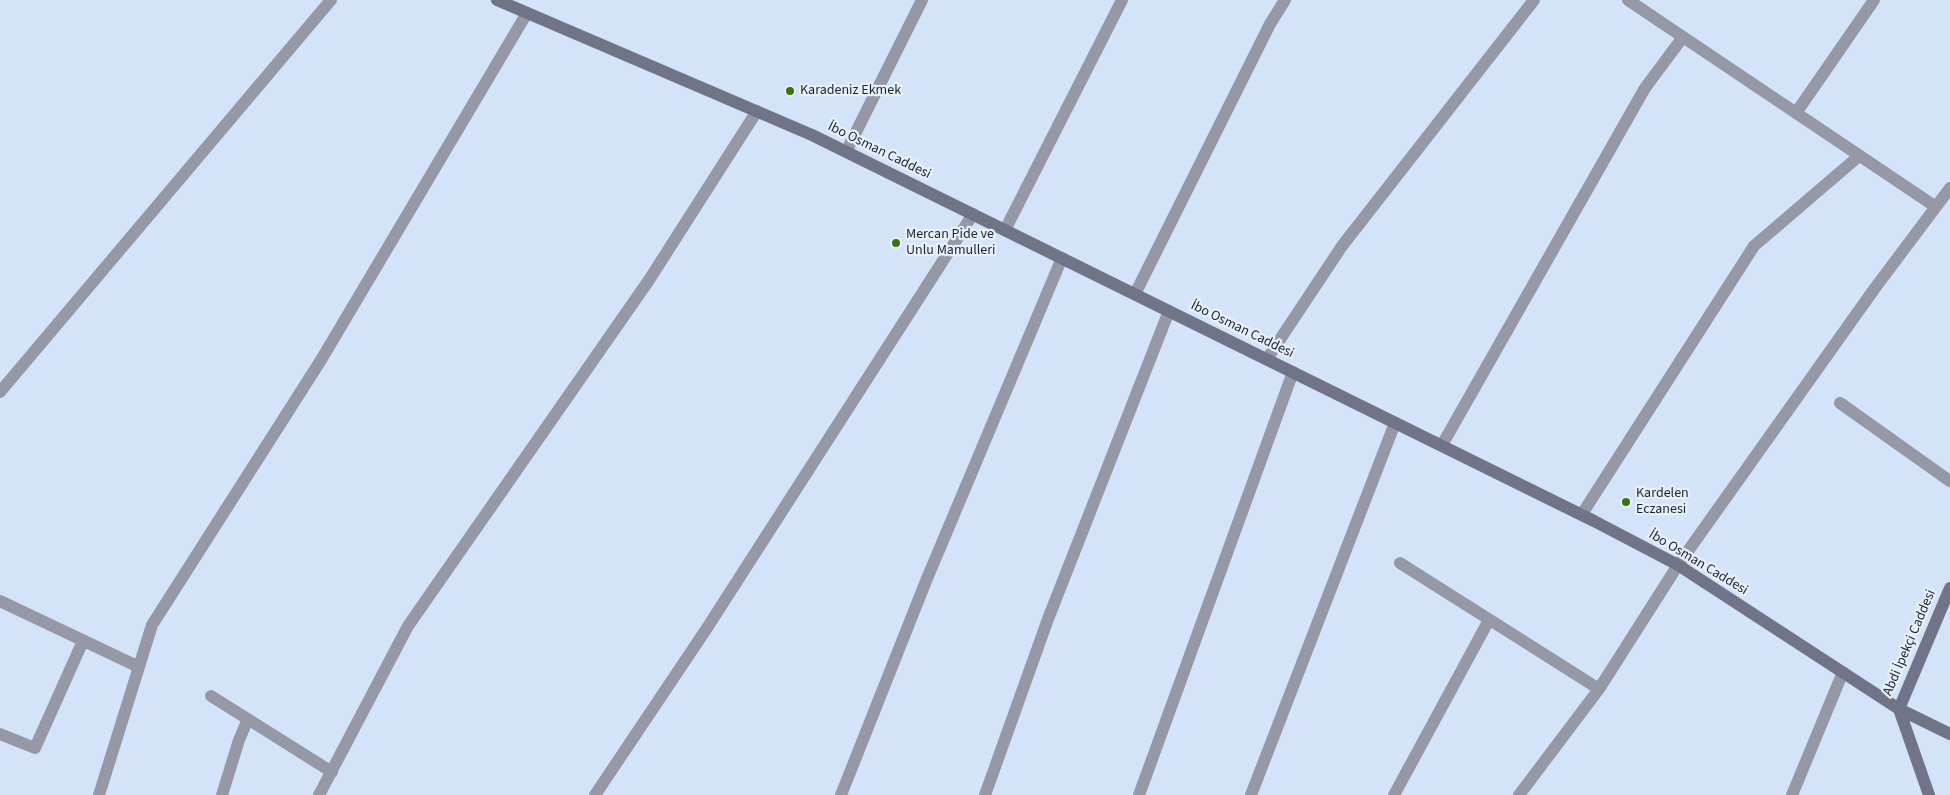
<!DOCTYPE html>
<html>
<head>
<meta charset="utf-8">
<style>
	body { margin:0 }
	canvas { display:block; background:#d3e4fa }
</style>
</head>
<body>
<canvas width="1950" height="795"></canvas>
<script>
const ctx = document.querySelector('canvas').getContext('2d');
ctx.lineJoin = 'round';
const poly = rows => new Path2D(rows.map(r => 'M' + r).join(''));
function stroke(path, color, width, dash) { ctx.strokeStyle = color; ctx.lineWidth = width; ctx.lineCap = dash ? 'butt' : 'round'; ctx.setLineDash(dash || []); ctx.stroke(path); }
function write(font, color, halo, rows, align = 'center') {
  ctx.font = font + ' "Source Sans 3",sans-serif'; ctx.lineWidth = 4.5; ctx.setLineDash([]); ctx.textBaseline = 'middle'; ctx.strokeStyle = halo; ctx.fillStyle = color; for (const [text, x, y, turn = 0] of rows) {
    ctx.save(); ctx.translate(x, y); ctx.rotate((+turn || 0) * Math.PI / 180); ctx.textAlign = isNaN(turn) ? turn : align; if (halo) ctx.strokeText(text, 0, 0); ctx.fillText(text, 0, 0); ctx.restore();
  }
}
stroke(poly([
	[1840,403,1950,481]
]), '#9698a6', 12);
stroke(poly([
	[1628,0,1936,207],
	[1796,113,1874,0],
	[846,152,922,0],
	[1005,230,1122,0],
	[1135,294,1270,24,1285,0],
	[1267,359,1342,246,1534,0],
	[0,392,331,0],
	[1442,445,1645,88,1683,37],
	[1582,514,1754,246,1859,156],
	[1400,563,1599,689],
	[0,601,139,667],
	[211,696,332,772],
	[0,734,35,748,83,641],
	[99,795,152,625,321,360,527,13],
	[222,795,239,740,248,719],
	[319,795,408,626,649,280,757,111],
	[595,795,707,628,973,214],
	[841,795,926,581,1062,258],
	[985,795,1048,619,1169,311],
	[1139,795,1293,372],
	[1251,795,1395,423],
	[1394,795,1489,620],
	[1519,795,1599,689,1678,565,1875,288,1950,188],
	[1792,795,1843,672]
]), '#9698a6', 12);
stroke(poly([
	[497,0,812,135,1594,521,1678,565,1899,709,1950,734],
	[1929,795,1899,709,1950,588]
]), '#717489', 12);
for (const [x, y, r, color] of [
	[790,91,5,"#35730b"],
	[896,243,5,"#35730b"],
	[1626,502,5,"#35730b"]
]) { const dot = new Path2D(); dot.arc(x, y, r, 0, 2 * Math.PI); ctx.fillStyle = color; ctx.fill(dot); stroke(dot, '#e7f0fb', 2); }
write('14px', '#1c242e', '#e7f0fb', [
	["Karadeniz Ekmek",800,91],
	["Mercan Pide ve",906,235],
	["Unlu Mamulleri",906,251],
	["Kardelen",1636,494],
	["Eczanesi",1636,510]
], 'left');
write('14px', '#1c242e', '#e7f0fb', [
	["İbo Osman Caddesi",879,151,26],
	["İbo Osman Caddesi",1242,330,26],
	["İbo Osman Caddesi",1698,563,31],
	["Abdi İpekçi Caddesi",1910,643,-67]
]);
</script>
</body>
</html>
